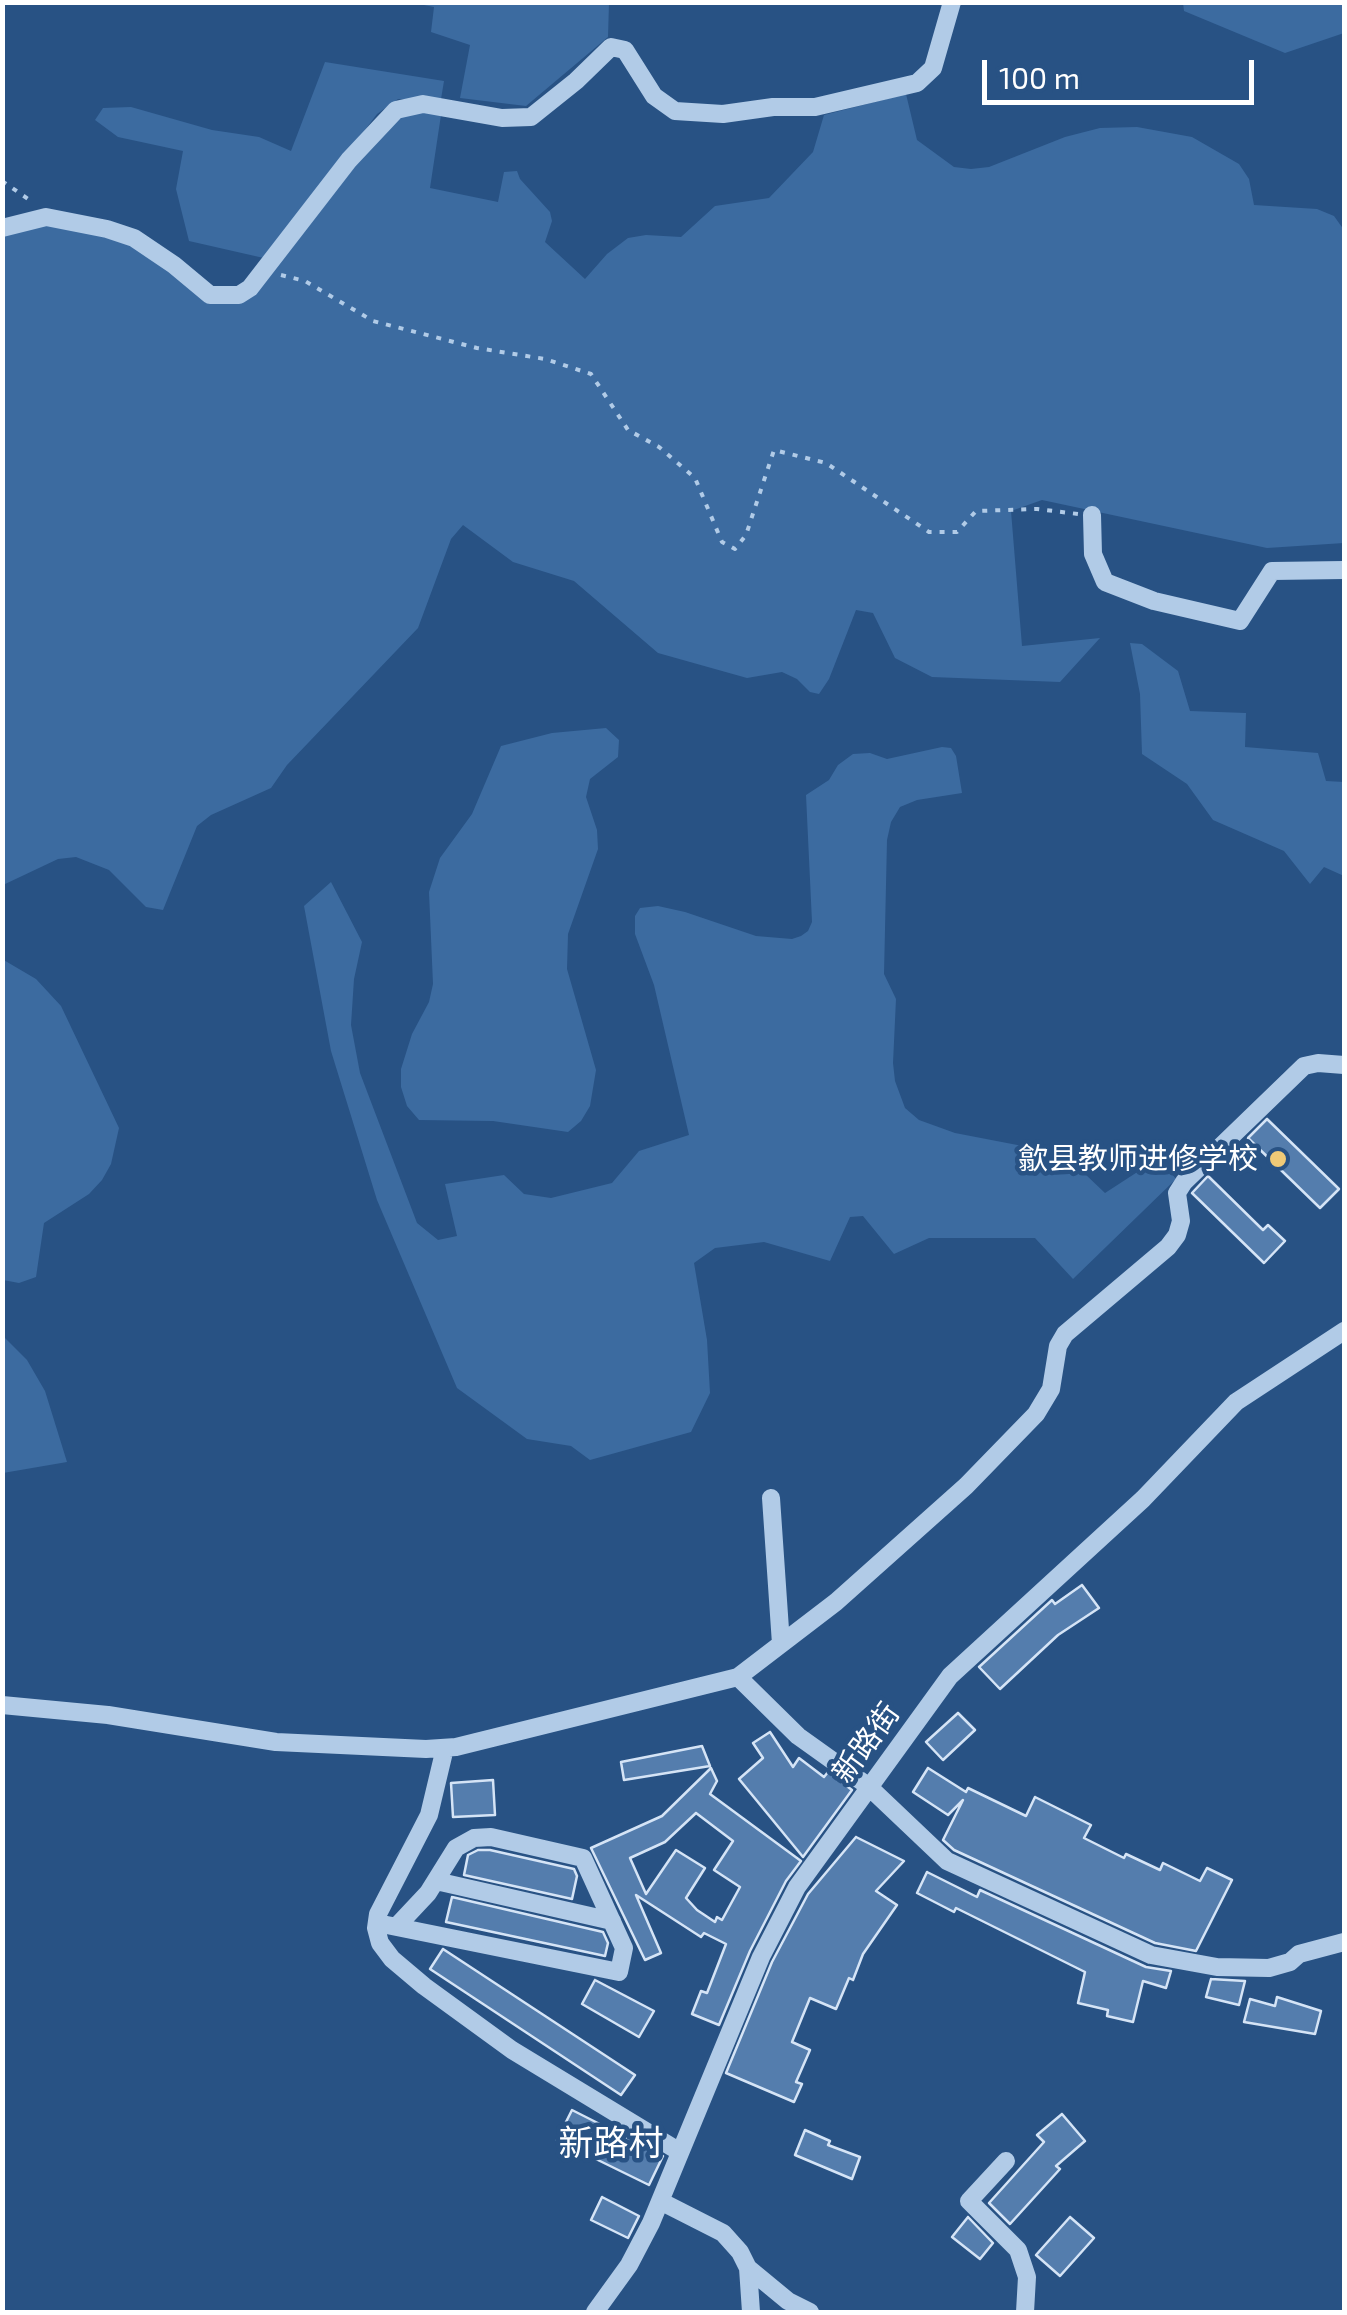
<!DOCTYPE html>
<html>
<head>
<meta charset="utf-8">
<style>
	body { margin:0 }
	#map { position:relative; width:1347px; height:2315px; overflow:hidden; background:#285284; font-family:"Exo 2",sans-serif }
	canvas { display:block }
	.frame { position:absolute; inset:0; border:5px solid #fff; pointer-events:none }
	.scale { position:absolute; left:982px; top:60px; width:272px; height:45px; box-sizing:border-box; border:5px solid #fff; border-top:0; padding-left:12px; font-size:30px; line-height:35px; white-space:nowrap; color:#fff; -webkit-text-stroke:8px #285284; paint-order:stroke }
</style>
</head>
<body>
<div id="map">
<canvas width="1347" height="2315"></canvas>
<div class="frame"></div>
<div class="scale">100 m</div>
</div>
<script>
const ctx = document.querySelector('canvas').getContext('2d');
ctx.lineJoin = 'round';
function paint(path, color) { ctx.fillStyle = color; ctx.fill(path, 'evenodd'); }
const poly = rows => new Path2D(rows.map(r => 'M' + r).join(''));
function stroke(path, color, width, dash) { ctx.strokeStyle = color; ctx.lineWidth = width; ctx.lineCap = dash ? 'butt' : 'round'; ctx.setLineDash(dash || []); ctx.stroke(path); }
function write(font, color, halo, rows, align = 'center') {
  ctx.font = font + ' "Exo 2","Noto Sans SC",sans-serif'; ctx.lineWidth = 9; ctx.setLineDash([]); ctx.textBaseline = 'middle'; ctx.strokeStyle = halo; ctx.fillStyle = color; for (const [text, x, y, turn = 0] of rows) {
    ctx.save(); ctx.translate(x, y); ctx.rotate((+turn || 0) * Math.PI / 180); ctx.textAlign = isNaN(turn) ? turn : align; if (halo) ctx.strokeText(text, 0, 0); ctx.fillText(text, 0, 0); ctx.restore();
  }
}
paint(poly([
	[505,2,511,5,609,3,608,37,526,106,460,98,470,45,431,32,434,7,414,3],
	[1183,3,1344,3,1344,33,1285,53,1184,11],
	[325,62,444,81,441,99,398,99,377,114,268,259,189,241,176,189,183,151,118,137,95,120,103,108,131,107,212,130,259,137,291,151],
	[906,94,917,140,954,167,971,169,989,167,1065,137,1100,128,1137,127,1192,137,1239,164,1249,179,1254,205,1317,209,1334,216,1344,230,1344,543,1267,548,1042,500,1011,511,1022,646,1100,638,1060,682,932,677,895,658,873,613,856,610,829,679,819,694,810,692,797,679,782,672,747,678,658,653,574,581,513,562,463,525,451,539,418,628,287,765,271,788,211,815,197,826,163,910,146,907,109,870,76,857,58,859,3,885,2,234,49,225,113,237,148,254,224,303,295,243,385,128,407,112,425,109,441,115,430,188,498,202,504,172,517,171,520,179,550,212,552,221,545,242,585,279,607,254,628,238,646,235,681,237,715,206,769,198,813,152,824,115],
	[1130,643,1142,644,1178,671,1190,711,1246,713,1245,747,1318,753,1326,781,1344,782,1344,876,1324,867,1310,884,1284,851,1213,820,1187,784,1142,754,1140,694],
	[606,728,619,740,618,757,590,779,586,797,597,830,598,849,568,934,567,969,596,1070,590,1106,581,1121,568,1132,493,1121,419,1120,407,1106,401,1087,401,1069,412,1034,429,1002,433,984,429,892,440,858,472,814,501,746,552,733],
	[942,747,951,748,956,756,962,793,917,800,900,807,891,822,887,840,884,974,896,999,893,1063,895,1081,905,1108,919,1120,955,1133,1064,1154,1105,1193,1159,1158,1176,1179,1073,1279,1035,1238,929,1238,894,1254,863,1216,850,1217,830,1261,764,1242,715,1248,694,1263,707,1340,710,1393,691,1432,590,1460,571,1446,527,1439,457,1388,377,1200,331,1051,304,906,331,882,362,942,354,979,351,1025,360,1073,417,1223,438,1240,457,1236,445,1184,504,1175,524,1194,551,1198,612,1183,639,1151,689,1135,654,985,635,934,635,916,640,908,658,906,685,912,756,936,792,939,801,936,808,931,812,922,806,795,829,780,838,765,853,754,870,753,887,759],
	[2,959,36,979,61,1006,119,1128,111,1164,102,1180,89,1194,44,1223,36,1277,19,1283,3,1280],
	[3,1336,27,1360,45,1391,67,1462,3,1473]
]), '#3c6ba0');
const building = poly([
	[1267,1119,1339,1189,1320,1208,1248,1138,1267,1119],
	[1208,1176,1263,1230,1268,1225,1285,1241,1264,1263,1192,1193,1208,1176],
	[1082,1585,1099,1608,1058,1635,1000,1689,979,1667,1052,1600,1055,1604,1082,1585],
	[958,1713,975,1730,943,1760,926,1742,958,1713],
	[770,1732,793,1767,799,1758,824,1777,828,1772,852,1790,803,1857,739,1779,763,1758,753,1743,770,1732],
	[702,1746,710,1766,624,1780,621,1762,702,1746],
	[711,1768,717,1781,710,1794,801,1861,786,1881,750,1951,719,2025,692,2014,701,1991,707,1993,726,1944,704,1933,701,1937,636,1895,661,1953,645,1960,591,1848,662,1816,711,1768],
	[696,1813,733,1841,714,1870,740,1887,722,1920,717,1917,715,1922,697,1910,686,1898,705,1868,676,1850,646,1894,630,1858,665,1842,696,1813],
	[928,1768,966,1792,968,1788,1026,1816,1035,1797,1091,1825,1084,1838,1124,1858,1126,1854,1160,1870,1163,1863,1200,1881,1207,1868,1232,1880,1196,1951,1155,1943,954,1850,943,1840,963,1800,948,1815,913,1792,928,1768],
	[493,1780,495,1815,453,1817,451,1783,493,1780],
	[856,1837,904,1861,876,1891,897,1905,863,1954,853,1980,849,1978,836,2009,810,1998,792,2042,810,2050,796,2082,802,2084,794,2102,726,2073,772,1962,808,1894,856,1837],
	[478,1850,490,1850,574,1869,577,1876,572,1899,464,1875,468,1855,478,1850],
	[927,1872,977,1897,980,1890,1146,1967,1171,1971,1166,1988,1143,1981,1133,2022,1107,2016,1108,2010,1078,2003,1085,1972,956,1908,954,1912,917,1893,927,1872],
	[452,1897,603,1932,608,1943,605,1956,446,1922,452,1897],
	[443,1949,635,2075,621,2095,430,1969,443,1949],
	[1211,1979,1245,1981,1239,2005,1206,1997,1211,1979],
	[595,1980,654,2011,639,2037,582,2004,595,1980],
	[1277,1997,1321,2011,1315,2034,1244,2022,1250,1999,1275,2006,1277,1997],
	[572,2110,663,2156,649,2185,557,2140,572,2110],
	[1062,2114,1085,2141,1056,2166,1060,2169,1010,2224,989,2203,1044,2142,1037,2135,1062,2114],
	[805,2130,830,2141,828,2145,860,2157,852,2179,795,2155,805,2130],
	[602,2197,639,2216,628,2238,591,2220,602,2197],
	[968,2217,993,2243,980,2259,952,2237,968,2217],
	[1070,2217,1094,2238,1060,2276,1036,2255,1070,2217]
]);
paint(building, '#547dad');
stroke(building, '#d5e4f6', 2.5);
stroke(poly([
	[2,181,31,201],
	[281,275,305,281,373,321,477,348,545,359,591,374,628,430,659,447,695,478,722,542,735,549,746,535,774,450,826,463,929,532,957,532,976,511,1037,509,1078,514]
]), '#b1cbe7', 4, [5, 8]);
stroke(poly([
	[2,228,46,217,107,229,134,238,174,265,210,295,239,295,250,288,349,160,396,110,423,104,502,118,531,117,576,81,611,47,625,50,654,96,675,111,723,114,773,107,815,107,917,83,933,68,952,2],
	[1092,515,1093,554,1105,582,1154,601,1240,621,1272,571,1344,570],
	[771,1498,781,1644],
	[738,1677,798,1736,868,1786,947,1861,1151,1955,1217,1967,1269,1968,1290,1962,1299,1954,1344,1942],
	[2,1705,108,1715,276,1742,426,1749,456,1747,738,1677,836,1602,966,1486,1036,1414,1051,1389,1058,1346,1065,1334,1168,1247,1177,1235,1181,1221,1177,1193,1184,1182,1304,1066,1318,1063,1344,1065],
	[445,1748,429,1815,378,1914,376,1928,380,1943,392,1959,424,1986,512,2050,680,2152],
	[436,1881,612,1921],
	[377,1923,619,1972,624,1948,583,1858,491,1837,474,1838,456,1848,428,1893,397,1926],
	[1006,2161,969,2201,1018,2250,1027,2277,1025,2312],
	[660,2201,723,2233,740,2252,748,2268,788,2301,810,2312],
	[748,2268,751,2312],
	[595,2312,629,2265,651,2223,761,1957,797,1887,950,1676,1143,1499,1236,1402,1344,1331]
]), '#b1cbe7', 18);
for (const [x, y, r, color] of [
	[1278,1159,10,"#efca77"]
]) { const dot = new Path2D(); dot.arc(x, y, r, 0, 2 * Math.PI); ctx.fillStyle = color; ctx.fill(dot); stroke(dot, '#285284', 4); }
write('30px', '#fff', '#285284', [
	["歙县教师进修学校",1258,1159]
], 'right');
write('30px', '#fff', '#285284', [
	["新路街",866,1743,-54]
]);
write('35px', '#fff', '#285284', [
	["新路村",611,2143]
]);
</script>
</body>
</html>
